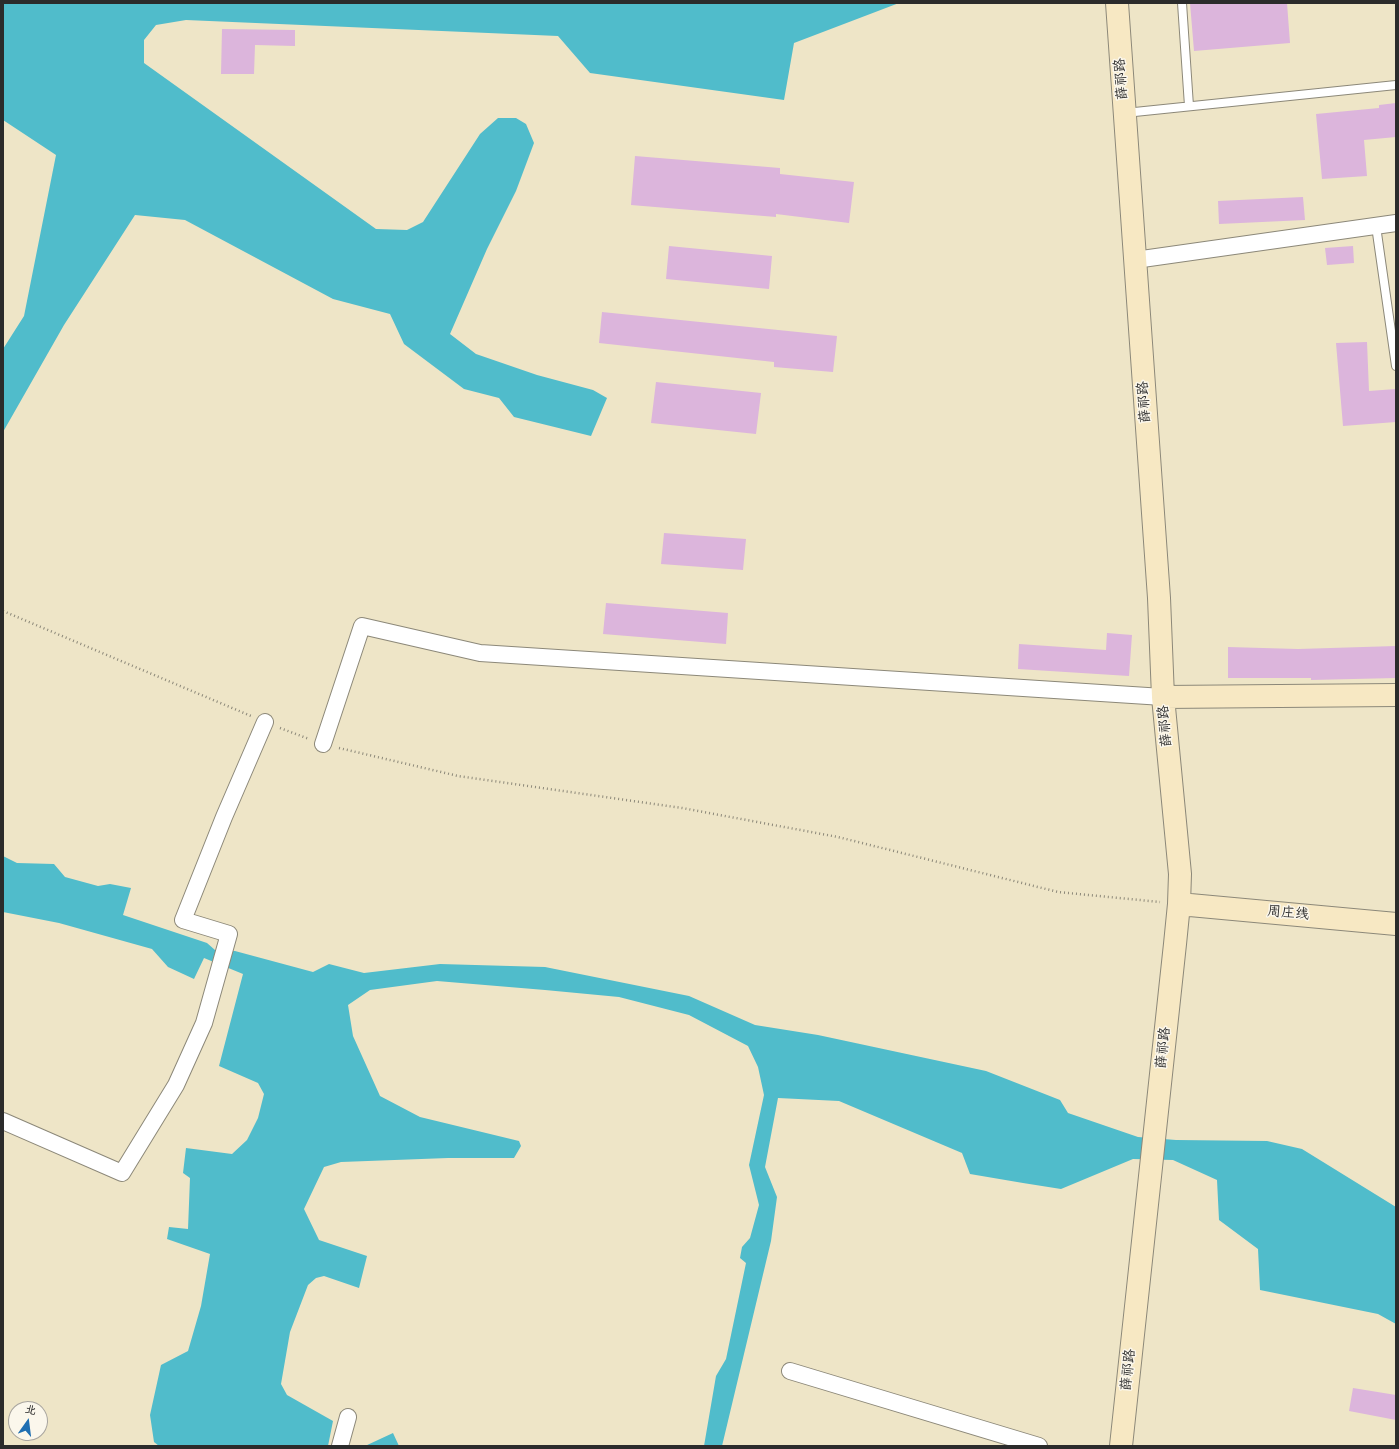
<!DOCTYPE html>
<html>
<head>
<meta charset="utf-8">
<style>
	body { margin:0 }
	#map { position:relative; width:1399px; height:1449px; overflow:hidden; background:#eee5c7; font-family:"Architects Daughter","LXGW WenKai TC",sans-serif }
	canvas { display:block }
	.frame { position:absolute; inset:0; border:4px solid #2b2b2b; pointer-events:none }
	.north { position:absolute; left:8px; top:1401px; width:40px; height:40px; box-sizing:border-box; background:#fbf7ec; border:1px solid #a8a59f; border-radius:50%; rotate:14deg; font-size:11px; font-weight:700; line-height:16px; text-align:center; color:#2b2b2b }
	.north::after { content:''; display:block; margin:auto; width:14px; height:18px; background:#1f6fb2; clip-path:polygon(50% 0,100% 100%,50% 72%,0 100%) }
</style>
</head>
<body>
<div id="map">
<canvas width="1399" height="1449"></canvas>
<div class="frame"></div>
<div class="north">北</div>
</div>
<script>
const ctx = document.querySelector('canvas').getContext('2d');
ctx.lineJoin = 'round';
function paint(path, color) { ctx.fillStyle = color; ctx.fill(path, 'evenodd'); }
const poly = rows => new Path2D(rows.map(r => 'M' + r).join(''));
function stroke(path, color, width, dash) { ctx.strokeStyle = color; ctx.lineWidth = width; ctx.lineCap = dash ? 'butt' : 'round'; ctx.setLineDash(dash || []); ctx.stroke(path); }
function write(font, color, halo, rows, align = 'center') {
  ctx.font = font + ' "Architects Daughter","LXGW WenKai TC",sans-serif'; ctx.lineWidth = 3; ctx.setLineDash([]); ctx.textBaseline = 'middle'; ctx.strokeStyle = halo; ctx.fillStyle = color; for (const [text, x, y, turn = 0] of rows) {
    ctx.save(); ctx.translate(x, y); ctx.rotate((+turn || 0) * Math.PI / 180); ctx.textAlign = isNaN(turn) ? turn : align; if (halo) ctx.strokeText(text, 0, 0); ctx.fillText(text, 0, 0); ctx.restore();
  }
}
paint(poly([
	[3,3,899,3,794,43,784,100,590,73,558,36,186,20,156,25,144,40,144,63,376,229,407,230,423,222,480,134,498,118,516,118,526,124,534,143,516,191,487,249,450,334,476,354,537,375,593,390,607,398,591,436,514,417,499,398,464,389,404,344,390,314,333,299,185,220,135,215,64,325,3,432,3,349,24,316,56,155,3,120],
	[3,856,17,863,54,864,65,877,98,886,110,884,131,888,123,915,207,943,215,950,235,951,313,972,329,964,364,973,440,964,545,967,689,996,755,1025,818,1035,986,1071,1060,1100,1068,1113,1138,1137,1176,1140,1267,1141,1302,1149,1396,1207,1396,1324,1378,1314,1260,1290,1258,1249,1219,1220,1217,1180,1173,1160,1133,1159,1061,1189,1023,1183,970,1174,962,1153,839,1101,778,1098,765,1167,777,1197,771,1241,722,1446,704,1446,716,1376,726,1359,746,1263,740,1258,742,1247,750,1238,759,1205,749,1165,764,1095,758,1067,748,1046,689,1015,619,997,545,990,437,981,370,990,348,1005,353,1036,380,1096,420,1117,519,1141,521,1146,514,1158,448,1158,341,1162,324,1167,304,1209,319,1240,367,1256,359,1288,324,1276,316,1278,308,1285,290,1332,281,1384,287,1395,333,1421,328,1446,159,1446,154,1442,150,1415,161,1365,188,1351,201,1306,210,1254,167,1239,169,1227,188,1229,190,1178,183,1173,186,1148,232,1154,247,1140,258,1118,264,1094,258,1083,219,1066,243,974,204,958,194,979,168,967,152,949,59,923,3,912],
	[393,1433,399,1446,365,1446]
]), '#50bccb');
paint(poly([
	[1190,3,1287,3,1290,43,1194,51],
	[222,29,295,30,295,46,255,45,254,74,221,74],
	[1396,103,1396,137,1364,140,1367,176,1322,179,1316,114,1379,108,1379,105],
	[635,156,780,168,780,174,854,182,849,223,776,214,776,217,631,205],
	[1303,197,1305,220,1219,224,1218,201],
	[669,246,772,256,769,289,666,279],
	[1353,246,1354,263,1327,265,1325,248],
	[602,312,837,336,833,372,774,367,774,362,599,343],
	[1367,342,1369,391,1396,389,1396,422,1343,426,1336,343],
	[656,382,761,393,756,434,651,423],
	[664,533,746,539,743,570,661,564],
	[606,603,728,613,726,644,603,634],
	[1107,633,1132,635,1129,676,1018,669,1019,644,1106,650],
	[1396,646,1396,678,1311,680,1311,678,1228,678,1228,647,1298,649],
	[1353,1388,1396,1395,1396,1420,1349,1411]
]), '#dcb5dc');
const lane = poly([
	[1182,3,1189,106],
	[1125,113,1396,85],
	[1376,226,1396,366]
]);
const street = poly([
	[1135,260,1396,223],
	[323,744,362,626,480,653,1163,697],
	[3,1121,122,1173,176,1085,204,1023,229,934,183,920,224,817,265,722],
	[790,1371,1039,1446],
	[340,1446,348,1417]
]);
const secondary = poly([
	[1117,3,1159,598,1163,697,1180,874,1179,904,1175,944,1121,1446],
	[1163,697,1396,695],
	[1179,904,1396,924]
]);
stroke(lane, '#8c8879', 10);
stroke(street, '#8c8879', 18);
stroke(secondary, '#8c8879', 24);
stroke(poly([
	[3,611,251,716],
	[280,728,309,739],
	[339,748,458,776,682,808,838,837,1058,892,1160,902]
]), '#8c8879', 2.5, [1, 3]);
stroke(lane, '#fff', 8);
stroke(street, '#fff', 16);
stroke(secondary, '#f7e8c3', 22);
write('14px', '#2b2b2b', '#fbf7ec', [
	["薛祁路",1122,79,-94],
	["薛祁路",1145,402,-94],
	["薛祁路",1166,726,-95],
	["周庄线",1288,914,5],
	["薛祁路",1164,1048,-84],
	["薛祁路",1129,1370,-84]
]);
</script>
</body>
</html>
